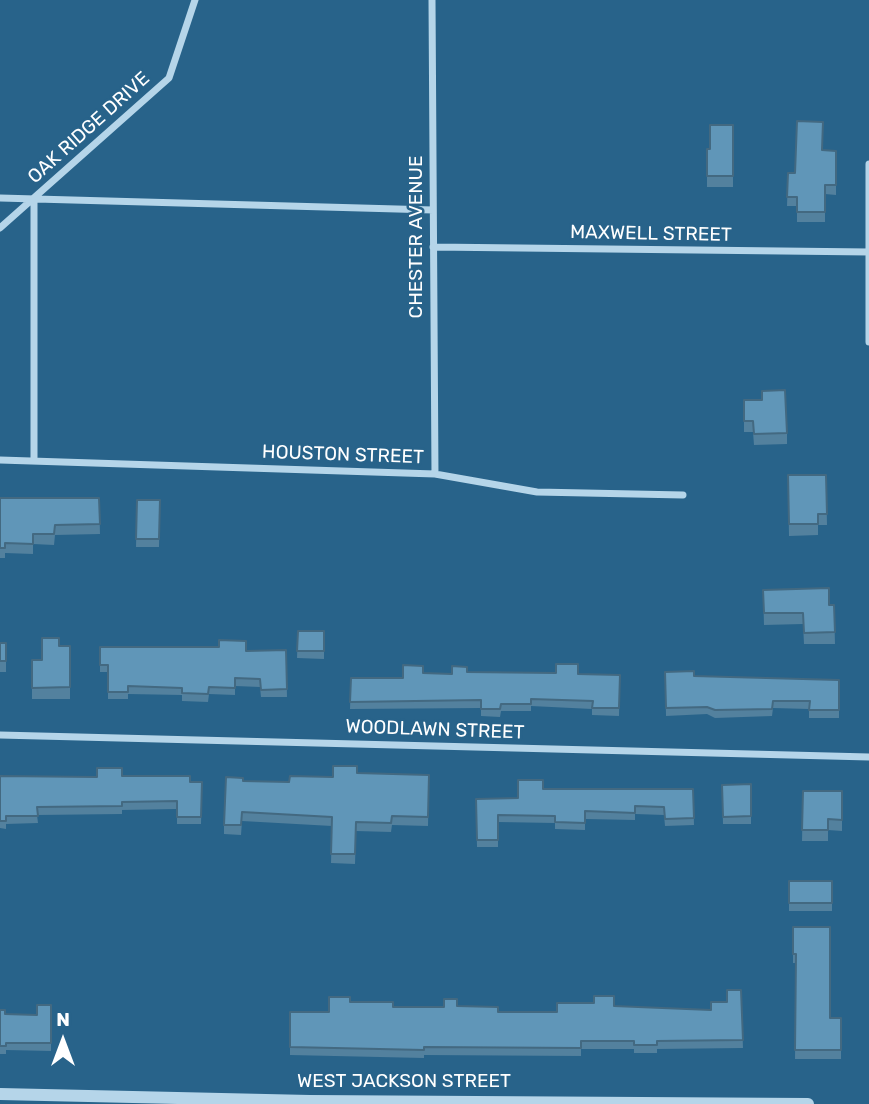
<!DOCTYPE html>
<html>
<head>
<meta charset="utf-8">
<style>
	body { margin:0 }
	#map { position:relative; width:869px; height:1104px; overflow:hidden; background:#28638a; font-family:Rubik,sans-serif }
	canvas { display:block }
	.north { position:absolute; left:28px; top:1006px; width:70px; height:70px; -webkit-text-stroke:5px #28638a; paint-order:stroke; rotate:0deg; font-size:19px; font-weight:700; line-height:28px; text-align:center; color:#fff }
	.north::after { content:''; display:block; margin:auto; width:24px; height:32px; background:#fff; clip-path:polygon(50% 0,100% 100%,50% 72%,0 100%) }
</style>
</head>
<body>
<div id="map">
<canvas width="869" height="1104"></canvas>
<div class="north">N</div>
</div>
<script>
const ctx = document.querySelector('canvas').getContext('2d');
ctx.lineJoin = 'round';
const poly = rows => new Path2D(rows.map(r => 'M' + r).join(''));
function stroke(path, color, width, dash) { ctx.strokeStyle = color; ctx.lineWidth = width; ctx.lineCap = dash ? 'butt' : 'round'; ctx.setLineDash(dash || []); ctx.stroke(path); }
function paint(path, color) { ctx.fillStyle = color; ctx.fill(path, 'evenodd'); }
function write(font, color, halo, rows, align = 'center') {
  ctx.font = font + ' Rubik,sans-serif'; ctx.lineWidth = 5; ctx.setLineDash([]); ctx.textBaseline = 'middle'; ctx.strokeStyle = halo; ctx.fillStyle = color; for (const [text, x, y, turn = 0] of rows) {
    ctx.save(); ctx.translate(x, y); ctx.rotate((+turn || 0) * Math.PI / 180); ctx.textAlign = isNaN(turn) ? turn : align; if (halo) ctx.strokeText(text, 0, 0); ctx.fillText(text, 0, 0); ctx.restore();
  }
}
stroke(poly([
	[432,0,435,474],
	[869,164,869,342],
	[0,198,433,210],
	[0,228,169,78,195,0],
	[433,247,869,252],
	[0,460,435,474,537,492,683,495],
	[34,461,34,198],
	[0,735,869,757]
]), '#b5d5e9', 7);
stroke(poly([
	[0,1094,310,1101,808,1104]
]), '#b5d5e9', 12);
paint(poly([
	[733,125,733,187,707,187,707,149,710,149],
	[822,150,836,151,836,195,825,194,825,222,797,222,797,206,787,206,788,173,795,173],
	[744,400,787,433,787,444,754,445,753,432,744,432],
	[788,475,826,475,827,525,818,525,818,535,789,536],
	[0,498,99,498,100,534,55,535,54,545,33,544,33,554,5,553,5,558,0,558],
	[137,500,160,500,159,547,136,547],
	[763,590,829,605,834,605,835,644,804,644,803,624,764,625],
	[298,631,324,631,324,659,297,658],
	[0,643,6,643,6,672,0,672],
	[59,646,70,646,70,699,32,699,32,660,42,660],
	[100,647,219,647,246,651,286,650,287,697,261,697,260,687,235,686,235,695,209,694,208,702,182,701,182,695,128,694,128,699,108,699,108,672,100,672],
	[467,672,620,675,619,716,592,715,592,709,531,706,531,711,501,711,500,717,481,716,481,708,350,709,351,678,403,678,423,673,452,674],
	[665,672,694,676,839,680,839,718,809,718,809,709,773,708,772,716,715,718,707,714,666,716],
	[357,773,429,775,428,826,392,825,391,832,356,831,355,864,331,863,332,826,242,821,241,835,224,834,224,825,243,781,289,782],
	[0,776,97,777,122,776,202,782,201,824,177,824,177,809,122,810,122,814,37,815,38,823,6,824,6,829,0,828],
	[751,784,751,824,723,824,722,785],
	[543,789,693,789,694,825,665,826,664,815,635,814,635,820,585,819,585,830,555,829,555,823,498,822,498,847,477,847,476,799,518,798],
	[803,791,842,791,842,831,828,830,828,841,802,841],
	[789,881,832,881,832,911,789,911],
	[793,927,830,1018,841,1018,841,1059,795,1059,796,963,793,963],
	[741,990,743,1048,657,1049,657,1053,634,1053,634,1049,581,1049,581,1056,424,1055,424,1058,290,1055,290,1012,329,1012,350,1002,393,1007,457,1006,498,1012,557,1012,614,1006,711,1010,727,1002],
	[51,1005,51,1051,6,1050,6,1054,0,1054,0,1010,5,1014,37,1015]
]), '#53819e');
const building = poly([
	[797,121,823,122,822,150,836,151,836,185,825,185,825,212,797,212,797,197,787,197,788,173,795,173,797,121],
	[710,125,733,125,733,176,707,176,707,149,710,149,710,125],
	[785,390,787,433,754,434,753,421,744,421,744,400,762,400,762,391,785,390],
	[788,475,826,475,827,514,818,514,818,524,789,524,788,475],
	[0,498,99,498,100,524,55,525,54,534,33,534,33,544,5,543,5,548,0,548,0,498],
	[137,500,160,500,159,539,136,539,137,500],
	[829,588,829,605,834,605,835,632,804,633,803,613,764,613,763,590,829,588],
	[298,631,324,631,324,651,297,651,298,631],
	[42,638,59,638,59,646,70,646,70,687,32,688,32,660,42,660,42,638],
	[219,640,246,641,246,651,286,650,287,689,261,690,260,679,235,678,235,688,209,687,208,694,182,693,182,688,128,686,128,692,108,692,108,665,100,665,100,647,219,647,219,640],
	[0,643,6,643,6,661,0,661,0,643],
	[556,664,578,664,578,674,620,675,619,708,592,708,593,701,531,699,531,704,501,704,500,709,481,709,481,700,350,702,351,678,403,678,403,665,423,666,423,673,452,674,452,666,467,667,467,672,556,673,556,664],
	[694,671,694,676,839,680,839,710,809,710,810,701,773,701,772,709,715,710,707,707,666,708,665,672,694,671],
	[333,766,357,766,357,773,429,775,428,817,392,816,391,823,356,822,355,854,331,854,332,817,242,812,241,825,224,825,226,777,243,778,243,781,289,782,290,776,333,777,333,766],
	[97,768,122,768,122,776,190,776,190,782,202,782,201,817,177,817,177,801,122,802,122,806,37,807,38,816,6,816,6,821,0,821,0,776,97,777,97,768],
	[518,780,543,780,543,789,693,789,694,818,665,819,664,807,635,806,635,813,585,811,585,823,555,822,555,816,498,815,498,840,477,840,476,799,518,798,518,780],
	[751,784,751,816,723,817,722,785,751,784],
	[803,791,842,791,842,820,828,819,828,830,802,830,803,791],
	[789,881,832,881,832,903,789,903,789,881],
	[793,927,830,927,830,1018,841,1018,841,1050,795,1050,796,954,793,954,793,927],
	[727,990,741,990,743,1040,657,1041,657,1045,634,1045,634,1041,581,1041,581,1048,424,1047,424,1050,290,1047,290,1012,329,1012,329,997,350,997,350,1002,393,1002,393,1007,444,1007,444,999,457,999,457,1006,498,1007,498,1012,557,1012,557,1003,594,1003,594,996,614,996,614,1006,711,1010,711,1002,727,1002,727,990],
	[37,1005,51,1005,51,1043,6,1043,6,1046,0,1046,0,1010,5,1010,5,1014,37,1015,37,1005]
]);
paint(building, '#6096b8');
stroke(building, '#436981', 2);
write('19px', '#fff', '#28638a', [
	["OAK RIDGE DRIVE",89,128,-42],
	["MAXWELL STREET",651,234,1],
	["CHESTER AVENUE",417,237,-90],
	["HOUSTON STREET",343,455,2],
	["WOODLAWN STREET",435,730,2],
	["WEST JACKSON STREET",404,1082]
]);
</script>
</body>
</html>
